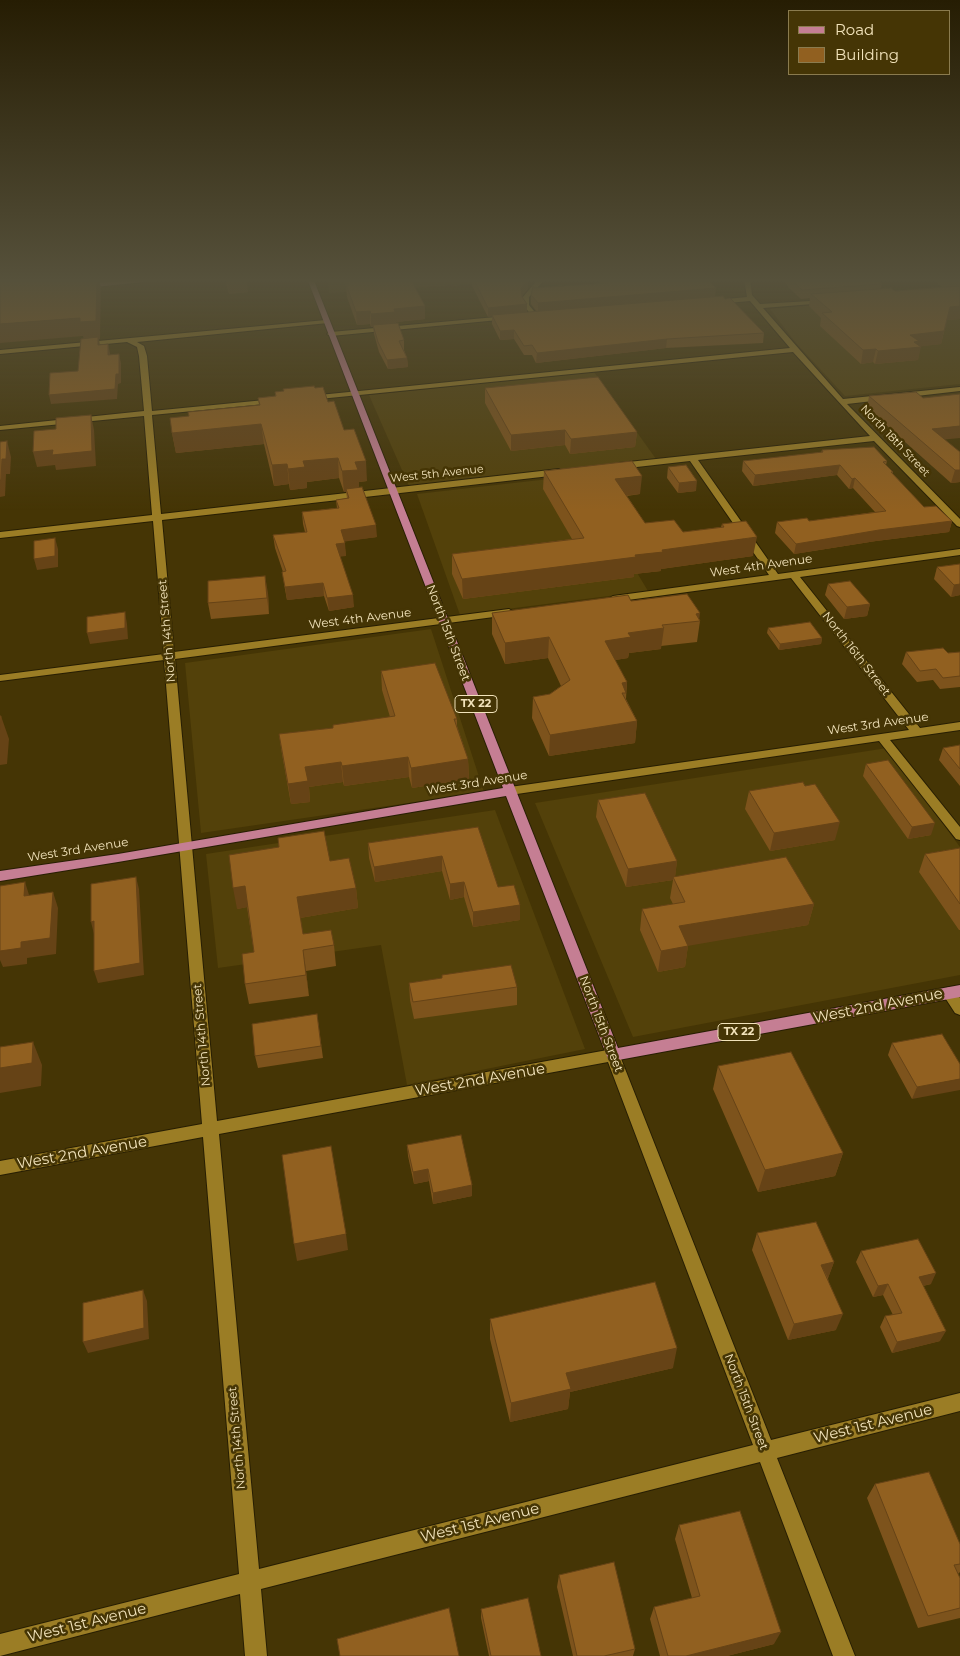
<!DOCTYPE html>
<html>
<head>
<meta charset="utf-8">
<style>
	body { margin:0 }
	#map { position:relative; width:960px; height:1656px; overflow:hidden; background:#453505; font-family:Montserrat,sans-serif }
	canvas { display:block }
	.legend { position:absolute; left:788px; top:10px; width:162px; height:65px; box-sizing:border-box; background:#453505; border:1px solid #8a7b4e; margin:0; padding:6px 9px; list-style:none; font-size:15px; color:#f2e3bb }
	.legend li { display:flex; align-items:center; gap:10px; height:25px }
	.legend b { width:25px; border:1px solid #8a7b4e }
</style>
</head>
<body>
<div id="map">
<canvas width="960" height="1656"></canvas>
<ul class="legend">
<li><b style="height:6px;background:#c57e93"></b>Road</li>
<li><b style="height:14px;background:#916020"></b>Building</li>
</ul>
</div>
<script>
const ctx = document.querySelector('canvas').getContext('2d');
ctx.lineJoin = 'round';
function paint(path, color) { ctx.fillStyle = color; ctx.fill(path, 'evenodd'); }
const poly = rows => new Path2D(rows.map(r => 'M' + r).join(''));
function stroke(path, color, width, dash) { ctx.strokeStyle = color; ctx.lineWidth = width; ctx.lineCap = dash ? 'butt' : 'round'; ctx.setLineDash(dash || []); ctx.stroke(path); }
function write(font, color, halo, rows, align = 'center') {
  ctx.font = font + ' Montserrat,sans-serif'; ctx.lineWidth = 5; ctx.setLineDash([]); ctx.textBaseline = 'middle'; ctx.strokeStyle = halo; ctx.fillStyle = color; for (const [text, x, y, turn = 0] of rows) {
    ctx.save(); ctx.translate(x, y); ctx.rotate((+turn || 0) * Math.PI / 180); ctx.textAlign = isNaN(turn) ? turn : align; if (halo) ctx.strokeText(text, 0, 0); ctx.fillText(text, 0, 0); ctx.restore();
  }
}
paint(poly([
	[327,278,527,278,525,281,329,293],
	[944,294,960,306,960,384,845,396,796,343,770,309],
	[594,372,656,459,409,486,369,395],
	[602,473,612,531,648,591,460,615,417,494],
	[431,629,484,792,201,833,185,663],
	[887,748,960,847,960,975,633,1037,535,803],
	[495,810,585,1049,407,1085,381,945,218,968,206,854]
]), '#53410a');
const minor = poly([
	[539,278,546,278,529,297,529,305,538,316,534,318,523,305,523,297,539,278],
	[744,278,750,278,752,295,760,304,827,300,827,302,825,303,763,308,843,399,960,387,960,391,847,404,960,519,960,527,957,526,874,441,698,460,778,574,960,549,960,555,800,577,920,728,960,722,960,730,890,740,960,827,960,840,956,839,879,741,510,795,504,791,510,787,909,730,791,578,613,602,608,599,613,596,769,575,690,461,619,469,615,466,619,463,870,436,793,352,309,400,305,398,309,396,790,348,750,301,716,304,713,302,716,300,747,297,744,278],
	[507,316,511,318,509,319,331,336,327,334,331,332,507,316],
	[326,320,328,321,328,323,137,342,144,346,147,356,152,411,275,399,279,401,275,403,152,415,161,514,559,469,563,472,559,475,162,520,174,652,509,609,514,612,509,615,175,659,217,1121,613,1049,618,1051,771,1440,960,1393,960,1411,777,1458,855,1656,833,1656,760,1462,261,1589,267,1656,245,1656,240,1594,0,1656,0,1634,239,1574,203,1137,0,1175,0,1161,202,1124,164,660,0,681,0,675,164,654,153,521,0,538,0,532,152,515,144,416,0,430,0,426,144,411,139,356,137,347,127,342,0,354,0,350,326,320],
	[608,1062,753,1445,259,1569,219,1134,608,1062],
	[949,987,954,989,960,998,960,1015,955,1013,942,993,944,989,949,987]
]);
const major = poly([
	[152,278,180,278,85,288,82,286,85,284,152,278],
	[307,278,313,278,618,1048,960,985,960,997,613,1061,608,1059,506,796,118,862,0,881,0,871,118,854,503,788,307,278]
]);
stroke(minor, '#271e03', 2);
stroke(major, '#271e03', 2);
paint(minor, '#9b7d25');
paint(major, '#c57e93');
paint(poly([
	[225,278,246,278,248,292,229,294],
	[344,278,410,278,425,306,425,319,396,322,404,340,404,350,407,358,408,367,388,369,379,352,374,334,373,327,371,327,370,324,357,325,347,297,346,286,344,282],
	[472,278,527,278,528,280,528,289,522,296,527,304,527,313,537,312,531,304,531,295,534,288,600,284,599,282,599,278,706,278,715,297,764,333,763,343,666,348,536,363,532,355,524,355,514,339,500,340,492,324,492,316,488,317,472,286],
	[782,278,875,278,882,284,881,289,895,291,942,287,931,278,960,278,960,319,947,320,941,344,920,346,918,360,875,364,873,362,861,364,820,326,821,318,809,306,810,298,801,299,789,288],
	[315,388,328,402,344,430,367,481,359,482,359,488,377,537,344,541,346,556,340,556,354,607,329,611,324,596,287,600,284,584,283,572,275,548,273,535,305,532,303,524,302,512,337,508,336,500,347,498,346,492,344,492,339,478,307,482,307,488,290,490,289,484,274,486,264,444,176,453,172,433,189,416,259,405,258,398,275,396,275,392],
	[485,388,637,432,635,447,570,454,565,445,511,451,485,403],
	[869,396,960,452,960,482,951,483,867,408],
	[822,450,887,461,886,465,893,472,893,474,924,507,952,521,949,532,876,541,794,554,775,533,777,522,809,521,875,512,853,488,849,489,837,475,753,486,742,471,743,461,821,453],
	[668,467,696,491,678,493,667,478],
	[544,471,640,494,627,496,645,523,683,532,721,527,722,524,753,556,661,569,661,571,634,574,634,577,463,599,452,574,452,554,572,539,543,489],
	[960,564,960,595,951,597,934,579,937,567],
	[828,584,870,604,867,616,844,619,825,595],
	[268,593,269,614,211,619,208,603],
	[631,601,699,619,700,621,697,642,661,646,661,649,629,653,628,658,615,660,627,682,626,699,637,721,635,743,549,756,532,718,533,697,550,694,561,686,548,658,505,664,492,634,492,613],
	[768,628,822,638,821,644,779,650,767,633],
	[906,652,948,653,960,652,960,687,940,689,933,680,917,682,902,664],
	[381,671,457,719,457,726,468,759,469,779,412,788,409,777,344,786,343,782,309,787,310,802,291,804,282,754,279,734,333,728,390,717,382,690],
	[960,745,960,786,939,760,943,748],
	[866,764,931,835,908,839,863,776],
	[805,786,835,840,770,851,745,809,749,791],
	[598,800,677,861,675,876,814,904,808,925,688,945,685,967,658,972,640,930,642,909,673,904,670,898,673,880,626,887,596,817],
	[478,827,498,887,520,920,473,927,464,897,450,900,442,871,375,882,369,858,368,843],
	[278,838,330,861,356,888,358,908,300,918,303,934,334,945,336,966,306,971,309,996,249,1004,245,984,254,952,247,907,237,909,279,847],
	[960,848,960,930,959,930,919,872,925,854],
	[442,975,517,987,517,1005,414,1019,410,1000,409,983,442,978],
	[317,1014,323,1058,258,1068,255,1056],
	[892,1043,960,1064,912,1099,888,1055],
	[718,1066,843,1153,835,1176,758,1192,713,1089],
	[407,1145,472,1185,472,1196,433,1204,429,1181,414,1184,408,1156],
	[757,1233,834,1262,828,1278,836,1330,788,1340,752,1250],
	[861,1251,931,1284,923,1286,940,1341,892,1353,880,1327,885,1316,893,1315,883,1295,873,1297,856,1262],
	[490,1319,673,1368,570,1392,568,1409,510,1422,490,1339],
	[875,1484,960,1544,960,1572,958,1574,960,1578,960,1618,918,1628,867,1498],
	[679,1525,774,1644,727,1656,660,1656,650,1619,654,1607,692,1598,675,1539],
	[559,1575,635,1649,633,1656,573,1656,557,1587],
	[481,1609,541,1656,489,1656,481,1618]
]), '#7d531c');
paint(poly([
	[0,278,101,278,101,280,99,281,101,287,100,339,99,339,100,346,84,340,83,336,0,343,0,324,80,318,0,289],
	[246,279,248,292,229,294,228,280],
	[528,280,528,289,521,297,521,288],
	[716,288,715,298,538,313,538,303],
	[527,304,527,313,488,317,488,308],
	[425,306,425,319,396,322,396,325,371,327,371,314,394,309],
	[960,306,960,319,947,320,950,307],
	[370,311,370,324,357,325,356,312],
	[514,330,514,339,500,340,500,331],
	[944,331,941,344,917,347,921,347,918,360,875,364,878,351,910,335],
	[667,339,666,348,536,363,537,353],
	[108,344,110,353,110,364,108,355],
	[876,349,873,362,861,364,863,350],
	[119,354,121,363,121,383,118,384,117,399,51,404,49,395,116,374],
	[407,358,408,367,388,369,387,360],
	[91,415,94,430,96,466,56,470,55,465,37,467,33,452],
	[261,424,264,444,176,453,172,433],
	[960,426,960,438,929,441,932,429],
	[565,430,565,445,511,451,511,435],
	[637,432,635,447,570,454,571,439],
	[7,441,11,457,10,474,6,474,5,496,0,497,0,480,2,459],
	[338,458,339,478,307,482,307,488,290,490,288,469,303,461],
	[366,461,367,481,359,482,359,490,346,489,346,492,344,492,342,471,355,462],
	[287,464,289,484,274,486,272,465],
	[840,465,837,475,753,486,755,475],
	[955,470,960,470,960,482,951,483],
	[642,476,640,494,614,497,615,479],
	[855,478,853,488,849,489,852,479],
	[697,481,696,491,678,493,679,483],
	[952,521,949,532,876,541,794,554,796,544,879,530],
	[376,525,377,537,342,542,341,530],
	[757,537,753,556,661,569,661,571,634,574,634,577,463,599,462,579,635,555,662,550],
	[55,538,58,549,58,567,37,570,34,559],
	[345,543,346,556,337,557,336,544],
	[265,576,268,593,269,614,267,598],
	[323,583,324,596,287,600,285,587],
	[960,584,960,595,951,597,954,585],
	[353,595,354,607,329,611,327,598],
	[870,604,867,616,844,619,847,607],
	[125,612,127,624,128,639,90,644,87,633],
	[700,613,699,621,696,614],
	[664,628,661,649,629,653,628,658,603,662,605,641,628,633],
	[549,637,548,658,505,664,505,643],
	[822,638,821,644,779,650,780,644],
	[627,682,626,693,622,693,622,683],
	[1,716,9,739,7,764,0,765,0,730],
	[637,721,635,743,549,756,550,735],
	[408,757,409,777,344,786,342,766],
	[468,759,469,779,412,788,411,768],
	[341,762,343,782,309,787,310,802,291,804,288,784,305,767],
	[840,822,835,840,770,851,774,833],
	[935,823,931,835,908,839,912,827],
	[442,856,442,871,375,882,374,867],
	[677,861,675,879,673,877,673,880,626,887,628,869],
	[136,877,139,889,144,975,98,983,94,971],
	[25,882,30,898,24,896],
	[464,882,464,897,450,900,450,884],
	[245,886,248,907,237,909,233,888],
	[356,888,358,908,300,918,297,897],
	[53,892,58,908,56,954,27,958,27,964,3,967,0,960,0,951,21,942],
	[814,904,808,925,676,948,679,926],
	[520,905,520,920,473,927,473,912],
	[94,921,94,934,91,922],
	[688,946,685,967,658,972,661,951],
	[303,950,306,971,309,996,306,975],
	[33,1042,42,1065,41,1086,0,1093,0,1068],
	[960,1079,960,1090,912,1099,917,1087],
	[843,1153,835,1176,758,1192,765,1170],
	[428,1169,429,1181,414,1184,413,1172],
	[472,1185,472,1196,433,1204,433,1193],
	[346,1234,348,1250,297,1261,294,1244],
	[834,1262,828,1278,821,1265],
	[936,1273,931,1284,913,1288,919,1277],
	[888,1284,883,1295,873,1297,878,1286],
	[143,1290,147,1301,149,1339,88,1353,83,1342],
	[843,1314,836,1330,788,1340,794,1324],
	[946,1331,940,1341,892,1353,897,1342],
	[677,1348,673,1368,570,1392,568,1409,510,1422,511,1403,566,1373],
	[781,1632,774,1644,727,1656,686,1656]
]), '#664316');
const building = poly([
	[8,278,97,278,96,321,80,322,80,318,0,324,0,279,8,278],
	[227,278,246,278,246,279,228,280,227,278],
	[347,278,410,278,425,306,394,309,395,312,371,314,370,311,356,312,346,284,349,284,347,278],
	[473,278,527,278,528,280,521,288,522,297,527,304,488,308,473,278],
	[604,278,706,278,716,288,538,303,531,295,533,286,534,288,608,283,604,278],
	[789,278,875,278,882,284,802,290,789,278],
	[955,283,960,283,960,306,950,307,944,331,910,335,919,341,914,342,921,347,878,351,876,349,863,350,822,313,832,312,811,294,891,288,895,291,959,286,955,283],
	[723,296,725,299,730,298,764,333,667,339,537,353,532,345,524,346,514,330,500,331,492,315,723,296],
	[398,323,404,340,399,341,407,358,387,360,378,342,373,325,398,323],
	[98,337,98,345,108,344,108,355,119,354,119,374,116,374,115,389,49,395,50,373,78,371,81,339,98,337],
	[598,377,637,432,571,439,565,430,511,435,485,388,598,377],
	[314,386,315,388,323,387,328,402,334,401,344,430,354,429,366,461,355,462,358,470,342,471,338,458,303,461,305,467,288,469,287,464,272,465,261,424,172,433,170,418,189,416,188,412,260,405,258,398,276,396,275,392,284,391,283,389,314,386],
	[916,392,923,398,960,394,960,426,932,429,960,452,960,470,955,470,869,396,916,392],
	[91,415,92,451,52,455,53,450,33,452,34,431,56,429,56,418,91,415],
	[7,441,6,459,2,459,1,480,0,480,0,442,7,441],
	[874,447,887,461,883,462,893,472,891,472,924,507,936,506,952,521,879,530,796,544,777,522,807,518,809,521,886,511,855,478,852,479,840,465,755,475,743,461,823,452,822,450,874,447],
	[632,461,642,476,615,479,645,523,674,520,683,532,724,527,722,524,746,521,757,537,662,550,663,552,635,555,636,557,462,579,452,554,584,538,544,471,632,461],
	[686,465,697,481,679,483,668,467,686,465],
	[362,487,376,525,341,530,345,543,336,544,353,595,327,598,323,583,285,587,282,572,286,571,273,535,307,532,302,512,339,508,336,500,349,498,346,489,362,487],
	[55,538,55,556,34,559,34,541,55,538],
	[960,564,960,584,954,585,937,567,960,564],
	[265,576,267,598,208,603,208,581,265,576],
	[850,581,870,604,847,607,828,584,850,581],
	[687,594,700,613,696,614,700,621,662,625,664,628,628,633,631,637,605,641,627,682,622,683,626,693,622,693,637,721,550,735,533,697,550,694,570,680,549,637,505,643,492,613,628,595,631,601,687,594],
	[125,612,125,628,87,633,87,617,125,612],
	[810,622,822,638,780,644,768,628,810,622],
	[943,648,948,653,960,652,960,676,943,678,936,669,920,671,906,652,943,648],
	[435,663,457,719,454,719,468,759,411,768,408,757,342,766,341,762,305,767,308,781,288,784,279,734,333,728,333,725,395,716,381,671,435,663],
	[0,716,1,716,0,730,0,716],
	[960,745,960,769,943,748,960,745],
	[888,760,935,823,912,827,866,764,888,760],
	[803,782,805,786,815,784,840,822,774,833,749,791,803,782],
	[645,793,677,861,628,869,598,800,645,793],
	[478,827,498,887,514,885,520,905,473,912,464,882,450,884,442,856,374,867,368,843,478,827],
	[324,831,330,861,349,858,356,888,297,897,303,934,331,930,334,945,303,950,306,975,245,984,242,954,254,952,245,886,233,888,229,855,279,847,278,838,324,831],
	[960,848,960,904,925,854,960,848],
	[786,857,814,904,679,926,688,946,661,951,642,909,685,902,673,877,786,857],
	[136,877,140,963,94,971,94,921,91,922,91,884,136,877],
	[25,882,24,896,53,892,50,938,21,942,21,948,0,951,0,886,25,882],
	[511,965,517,987,413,1002,409,983,442,978,442,975,511,965],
	[317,1014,321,1046,255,1056,252,1024,317,1014],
	[942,1034,960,1064,960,1079,917,1087,892,1043,942,1034],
	[33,1042,32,1063,0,1068,0,1047,33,1042],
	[791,1052,843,1153,765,1170,718,1066,791,1052],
	[461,1135,472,1185,433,1193,428,1169,413,1172,407,1145,461,1135],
	[331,1146,346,1234,294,1244,282,1155,331,1146],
	[816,1222,834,1262,821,1265,843,1314,794,1324,757,1233,816,1222],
	[918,1239,936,1273,919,1277,946,1331,897,1342,885,1316,902,1313,888,1284,878,1286,861,1251,918,1239],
	[655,1282,677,1348,566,1373,571,1389,511,1403,490,1319,655,1282],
	[143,1290,144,1328,83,1342,83,1303,143,1290],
	[929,1472,960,1544,960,1564,954,1565,960,1578,960,1608,928,1616,875,1484,929,1472],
	[740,1511,781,1632,686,1656,668,1656,654,1607,700,1596,679,1525,740,1511],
	[614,1562,635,1649,604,1656,577,1656,559,1575,614,1562],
	[528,1598,541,1656,491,1656,481,1609,528,1598],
	[449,1608,459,1656,340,1656,337,1639,449,1608]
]);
paint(building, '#916020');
stroke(building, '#664316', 1);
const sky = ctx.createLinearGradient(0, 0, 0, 510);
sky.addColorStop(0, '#261d03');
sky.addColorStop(0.55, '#56513b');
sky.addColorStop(1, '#56513b00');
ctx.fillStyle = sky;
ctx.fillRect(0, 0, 960, 510);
write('11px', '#f2e3bb', '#453505', [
	["North 18th Street",895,441,46],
	["West 5th Avenue",437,474,-6]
]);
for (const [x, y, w] of [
	[476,704,42],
	[739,1032,42]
]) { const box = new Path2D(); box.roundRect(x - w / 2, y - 8.5, w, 17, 4); ctx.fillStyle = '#453505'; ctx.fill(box); stroke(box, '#f2e3bb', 1); }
write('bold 11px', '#f2e3bb', null, [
	["TX 22",476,704],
	["TX 22",739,1032]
]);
write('12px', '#f2e3bb', '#453505', [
	["West 4th Avenue",761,566,-8],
	["West 4th Avenue",360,619,-7],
	["North 14th Street",167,631,-95],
	["North 15th Street",448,633,69],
	["North 16th Street",856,654,52],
	["West 3rd Avenue",878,724,-8],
	["West 3rd Avenue",477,783,-9],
	["West 3rd Avenue",78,850,-9],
	["North 15th Street",601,1024,69],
	["North 14th Street",202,1035,-95],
	["North 15th Street",746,1402,69],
	["North 14th Street",237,1438,-95]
]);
write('15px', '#f2e3bb', '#453505', [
	["West 2nd Avenue",878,1006,-11],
	["West 2nd Avenue",480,1080,-10],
	["West 2nd Avenue",82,1153,-10],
	["West 1st Avenue",873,1424,-14],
	["West 1st Avenue",480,1523,-14],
	["West 1st Avenue",87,1623,-14]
]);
</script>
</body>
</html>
